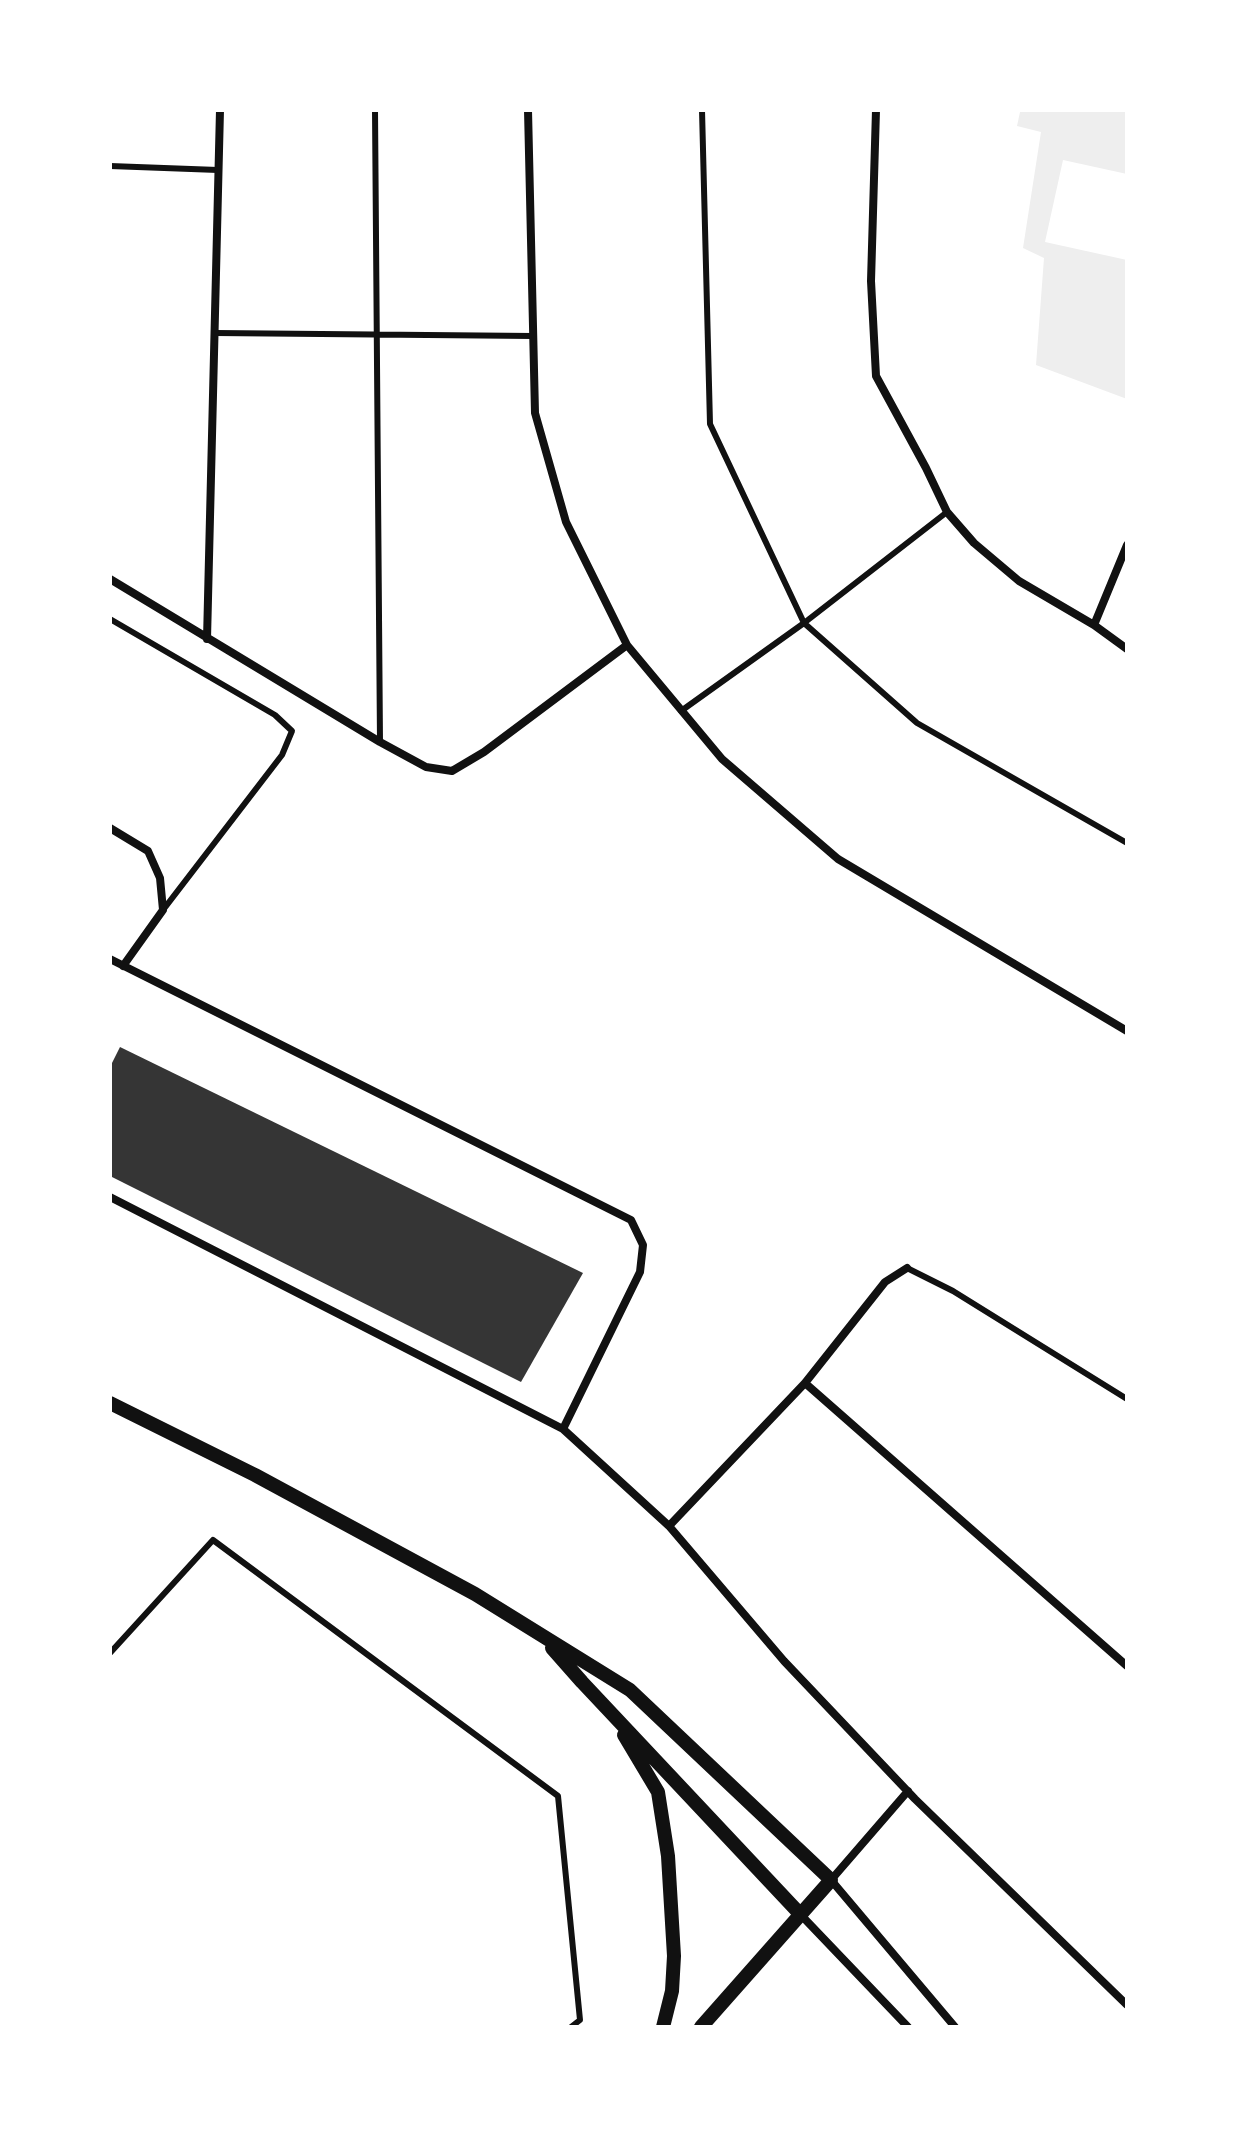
<!DOCTYPE html>
<html>
<head>
<meta charset="utf-8">
<style>
	body { margin:0 }
	#map { position:relative; width:1237px; height:2137px; overflow:hidden; background:#fff; font-family:"Fira Sans Condensed",sans-serif }
	canvas { display:block }
	.frame { position:absolute; inset:0; border:112px solid #fff; pointer-events:none }
</style>
</head>
<body>
<div id="map">
<canvas width="1237" height="2137"></canvas>
<div class="frame"></div>
</div>
<script>
const ctx = document.querySelector('canvas').getContext('2d');
ctx.lineJoin = 'round';
function paint(path, color) { ctx.fillStyle = color; ctx.fill(path, 'evenodd'); }
const poly = rows => new Path2D(rows.map(r => 'M' + r).join(''));
function stroke(path, color, width, dash) { ctx.strokeStyle = color; ctx.lineWidth = width; ctx.lineCap = dash ? 'butt' : 'round'; ctx.setLineDash(dash || []); ctx.stroke(path); }
paint(poly([
	[1014,110,1127,110,1127,174,1063,160,1045,242,1127,260,1127,399,1036,365,1044,258,1023,248,1041,132,1017,126,1020,112]
]), '#eee');
paint(poly([
	[120,1047,583,1273,521,1382,110,1176,110,1067]
]), '#353535');
stroke(poly([
	[375,110,380,742],
	[702,110,710,424,804,623,917,723,1127,843],
	[110,166,218,170],
	[215,333,533,336],
	[110,619,275,715,292,731,282,755,163,910],
	[681,711,804,623,947,512],
	[907,1268,953,1291,1127,1399],
	[110,1653,213,1540,558,1796,580,2020,571,2027]
]), '#111', 6);
stroke(poly([
	[528,110,535,413,566,522,627,645,722,759,838,859,1127,1031],
	[876,110,871,281,876,376,926,468,947,512,974,543,1019,581,1094,625,1127,649],
	[110,579,380,742,426,767,452,771,484,752,627,645],
	[1094,625,1127,545],
	[207,639,220,110],
	[110,828,148,851,160,878,163,910,123,966],
	[110,959,631,1220,643,1245,640,1272,563,1429],
	[110,1197,563,1429,669,1526,784,1661,915,1799,1127,2005],
	[805,1383,1127,1666],
	[669,1526,805,1383,885,1282,907,1268],
	[908,1791,831,1880,955,2027],
	[800,1914,908,2027]
]), '#111', 8);
stroke(poly([
	[110,1403,255,1475,475,1594,630,1690,831,1880,701,2027],
	[552,1648,582,1682,800,1914],
	[624,1735,658,1792,668,1856,674,1956,672,1991,663,2027]
]), '#111', 14);
</script>
</body>
</html>
